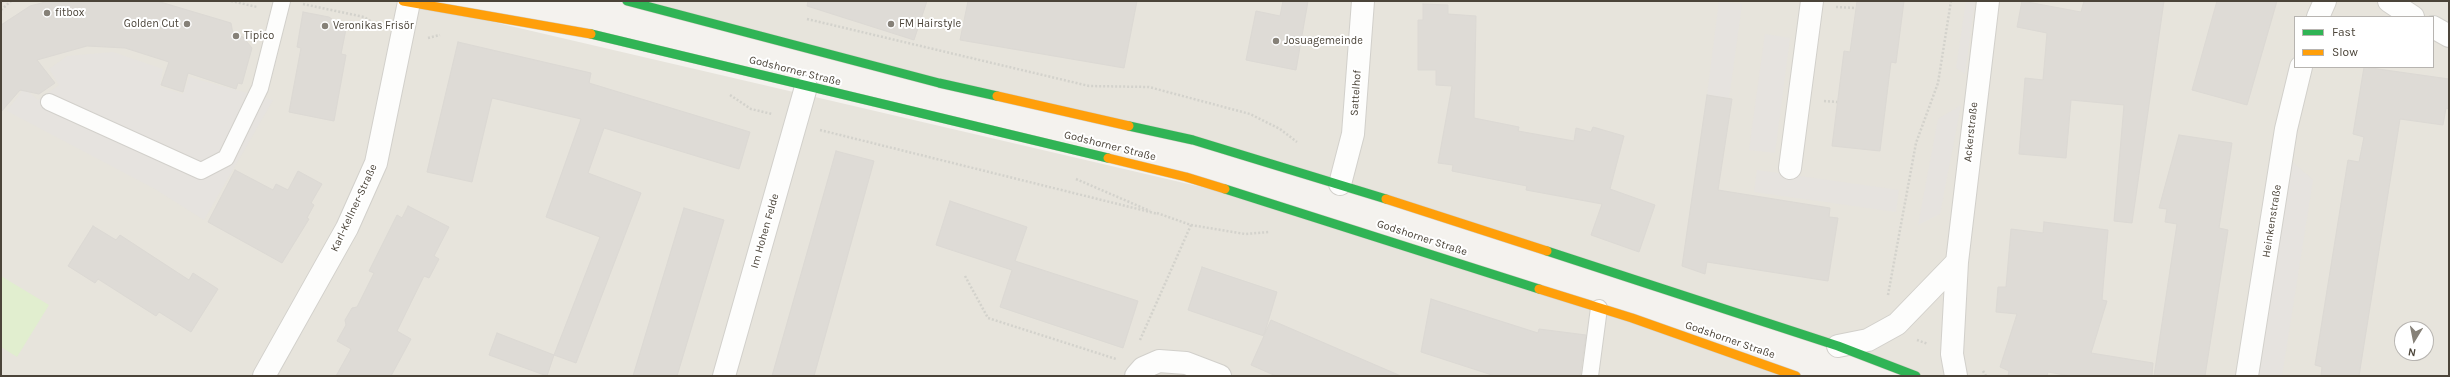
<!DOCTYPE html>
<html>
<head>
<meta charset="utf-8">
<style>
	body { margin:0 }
	#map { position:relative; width:2450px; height:377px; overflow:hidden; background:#f4f2ee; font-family:Karla,sans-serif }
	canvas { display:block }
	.frame { position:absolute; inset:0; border:2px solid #4b4439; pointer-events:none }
	.legend { position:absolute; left:2294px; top:16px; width:140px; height:52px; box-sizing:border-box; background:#fff; border:1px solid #b7b4b0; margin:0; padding:5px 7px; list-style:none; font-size:12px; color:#4b4439 }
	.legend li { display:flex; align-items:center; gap:8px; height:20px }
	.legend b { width:20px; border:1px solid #b7b4b0 }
	.north { position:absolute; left:2394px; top:321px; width:40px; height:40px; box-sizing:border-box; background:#fff; border:1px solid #b7b4b0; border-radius:50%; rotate:190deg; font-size:11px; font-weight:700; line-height:16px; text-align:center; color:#4b4439 }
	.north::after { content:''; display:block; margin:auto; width:14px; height:18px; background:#868178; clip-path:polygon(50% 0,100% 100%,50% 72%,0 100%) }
</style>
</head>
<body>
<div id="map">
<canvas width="2450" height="377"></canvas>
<div class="frame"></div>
<ul class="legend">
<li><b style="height:5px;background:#30b455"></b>Fast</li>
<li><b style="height:5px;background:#ff9f0a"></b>Slow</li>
</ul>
<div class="north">N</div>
</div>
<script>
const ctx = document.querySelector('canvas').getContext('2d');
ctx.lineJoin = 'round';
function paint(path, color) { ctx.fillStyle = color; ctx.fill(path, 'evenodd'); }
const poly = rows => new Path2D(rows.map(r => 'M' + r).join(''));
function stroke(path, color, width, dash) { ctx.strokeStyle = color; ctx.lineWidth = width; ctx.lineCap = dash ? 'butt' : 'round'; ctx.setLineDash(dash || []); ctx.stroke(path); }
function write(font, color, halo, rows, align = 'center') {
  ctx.font = font + ' Karla,sans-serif'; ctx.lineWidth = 4; ctx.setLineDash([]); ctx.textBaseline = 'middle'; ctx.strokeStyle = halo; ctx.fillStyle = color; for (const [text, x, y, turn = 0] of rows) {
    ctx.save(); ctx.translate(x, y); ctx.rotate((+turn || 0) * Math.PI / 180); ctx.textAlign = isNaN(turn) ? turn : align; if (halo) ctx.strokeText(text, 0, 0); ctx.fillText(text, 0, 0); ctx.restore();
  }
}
paint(poly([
	[1,1,403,1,1283,206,1796,376,1,376],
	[627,1,2449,1,2449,376,1916,376,1293,169],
	[2295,17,2433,17,2433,67,2295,67],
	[2402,329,2426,329,2426,353,2402,353]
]), '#e7e4dc');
paint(poly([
	[1,276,49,305,17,357,1,347]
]), '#e1eecf');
paint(poly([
	[1719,1,1742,4,1729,99,1707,95],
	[1966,1,1975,1,1965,74,1956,68],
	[1765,34,1790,38,1775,153,1749,150],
	[113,52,163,69,160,87,183,94,189,77,273,100,204,220,155,189,7,111,24,88,38,100,59,85,49,69,67,56],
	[1961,105,1940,214,1918,225,1938,119],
	[2291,161,2313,180,2282,376,2258,376],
	[1757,170,1899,190,1896,212,1754,192]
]), '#e6e3df');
const building = poly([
	[49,1,157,1,231,23,233,34,243,37,252,48,242,84,238,83,236,89,188,73,183,92,161,85,169,62,125,48,87,46,37,60,55,83,39,94,20,90,1,112,1,25,30,6,49,1],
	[808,1,927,1,914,40,807,6,808,1],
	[968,1,1137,1,1124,68,960,40,968,1],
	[1283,1,1308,1,1296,70,1246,60,1256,11,1280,16,1283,1],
	[1857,1,1904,1,1896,63,1891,62,1880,151,1832,146,1844,51,1850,52,1857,1],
	[2022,1,2081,12,2084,1,2164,1,2132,223,2114,221,2124,105,2071,100,2066,158,2019,154,2025,78,2043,80,2047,33,2017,27,2022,1],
	[2217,1,2277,1,2247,105,2192,90,2217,1],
	[1423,4,1448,5,1448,14,1476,16,1474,118,1519,127,1518,131,1574,141,1576,128,1591,132,1593,127,1624,136,1610,189,1655,205,1639,252,1591,235,1602,204,1526,190,1527,186,1452,171,1453,165,1438,163,1452,86,1436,85,1436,70,1418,70,1418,20,1423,20,1423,4],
	[303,12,329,17,346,29,341,54,346,55,334,121,289,112,301,48,297,47,303,12],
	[458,42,591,73,589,83,750,132,739,169,604,128,588,173,641,193,576,363,554,355,600,237,546,217,581,119,492,98,472,182,427,172,458,42],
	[2364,67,2449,79,2449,109,2446,108,2443,125,2400,119,2359,376,2321,376,2322,367,2315,365,2348,160,2359,162,2364,137,2353,134,2364,67],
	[1707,95,1732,99,1718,190,1830,208,1829,217,1838,218,1828,281,1707,262,1705,274,1682,266,1707,95],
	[2179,135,2232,143,2219,228,2228,230,2205,376,2154,376,2177,224,2165,222,2167,209,2159,208,2179,135],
	[836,151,874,161,814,376,772,376,836,151],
	[235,170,273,190,276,184,288,190,298,171,322,184,311,203,314,205,307,218,309,219,282,263,208,222,235,170],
	[950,201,1027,227,1015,261,1138,301,1123,348,1000,307,1012,270,936,245,950,201],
	[408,206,449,227,434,256,439,259,429,278,424,276,397,331,411,339,391,376,336,376,351,349,337,341,346,325,345,320,352,308,357,307,374,273,369,271,397,215,402,218,408,206],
	[684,208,724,220,677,376,633,376,684,208],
	[2044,222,2108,230,2102,300,2107,301,2091,353,2153,363,2152,376,2070,376,2048,372,2047,376,2008,376,2009,371,2000,367,2017,314,1996,312,1998,287,2006,287,2011,229,2043,233,2044,222],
	[93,226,116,240,120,235,189,280,193,273,218,289,191,332,159,312,156,316,98,279,95,283,68,266,93,226],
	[1202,267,1277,292,1264,335,1271,320,1401,376,1276,376,1251,365,1264,336,1188,310,1202,267],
	[1431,299,1538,333,1539,329,1586,335,1580,376,1495,376,1421,352,1431,299],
	[497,333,554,355,547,376,489,355,497,333]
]);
paint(building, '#dedbd6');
stroke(building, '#dcd9d4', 1);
const lane = poly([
	[49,102,201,171,226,158,260,88,282,1],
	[1590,376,1599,308]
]);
const street = poly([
	[2389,1,2413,17],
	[2318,17,2325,1],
	[2433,27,2449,36],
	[1790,168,1812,1],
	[1340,184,1353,134,1363,1],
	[1838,346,1868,340,1897,324,1957,262],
	[264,376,347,228,376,163,409,2],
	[724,376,806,87],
	[1136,376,1143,368,1159,361,1186,363,1220,376],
	[1956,376,1952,354,1957,262,1988,1],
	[2247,376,2286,129,2301,67]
]);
const fast = poly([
	[627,1,939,83,997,96],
	[591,34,1108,158],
	[1129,126,1193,140,1386,199],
	[1225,189,1539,289],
	[1547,251,1838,346,1916,376]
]);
const slow = poly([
	[403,1,591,34],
	[997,96,1129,126],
	[1108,158,1186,177,1225,189],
	[1386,199,1547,251],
	[1539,289,1632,318,1796,376]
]);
stroke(lane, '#d2d0cb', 18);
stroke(street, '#d2d0cb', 24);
stroke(fast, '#d3cfc5', 10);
stroke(slow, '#d3cfc5', 10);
stroke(poly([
	[231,1,257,7],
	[303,4,364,17,378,26],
	[1836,7,1856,8],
	[1,10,11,1],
	[807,19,1089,86,1149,87,1250,114,1280,129,1297,142],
	[428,38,440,35],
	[730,95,751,109,772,114],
	[1824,101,1837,102],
	[820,130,1158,214],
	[1076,179,1150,211],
	[1157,213,1191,225,1245,234,1269,232],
	[965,276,988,318,1116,359],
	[1888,295,1916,143,1938,83,1951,1],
	[1140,340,1191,225],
	[1917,340,1928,344],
	[1983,371,1986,376]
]), '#d3d2cc', 2.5, [2, 2]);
stroke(lane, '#fdfdfc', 16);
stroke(street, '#fdfdfc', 22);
stroke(fast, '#30b455', 9);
stroke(slow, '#ff9f0a', 9);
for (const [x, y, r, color] of [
	[47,13,4,"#868178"],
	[187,24,4,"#868178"],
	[891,24,4,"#868178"],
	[325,26,4,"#868178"],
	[236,36,4,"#868178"],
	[1276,41,4,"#868178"]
]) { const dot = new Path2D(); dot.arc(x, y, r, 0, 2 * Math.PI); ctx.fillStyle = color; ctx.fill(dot); stroke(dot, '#fff', 1.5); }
write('11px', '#4b4439', '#fff', [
	["fitbox",55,13],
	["Golden Cut",179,24,"right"],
	["FM Hairstyle",899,24],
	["Veronikas Frisör",333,26],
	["Tipico",244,36],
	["Josuagemeinde",1284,41]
], 'left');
write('11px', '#4b4439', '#fff', [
	["Godshorner Straße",795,71,14],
	["Sattelhof",1356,93,-86],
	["Ackerstraße",1971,132,-84],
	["Godshorner Straße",1110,146,14],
	["Karl-Kellner-Straße",354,208,-65],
	["Heinkenstraße",2272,221,-81],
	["Im Hohen Felde",765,231,-74],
	["Godshorner Straße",1422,238,18],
	["Godshorner Straße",1730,340,19]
]);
</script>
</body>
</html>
